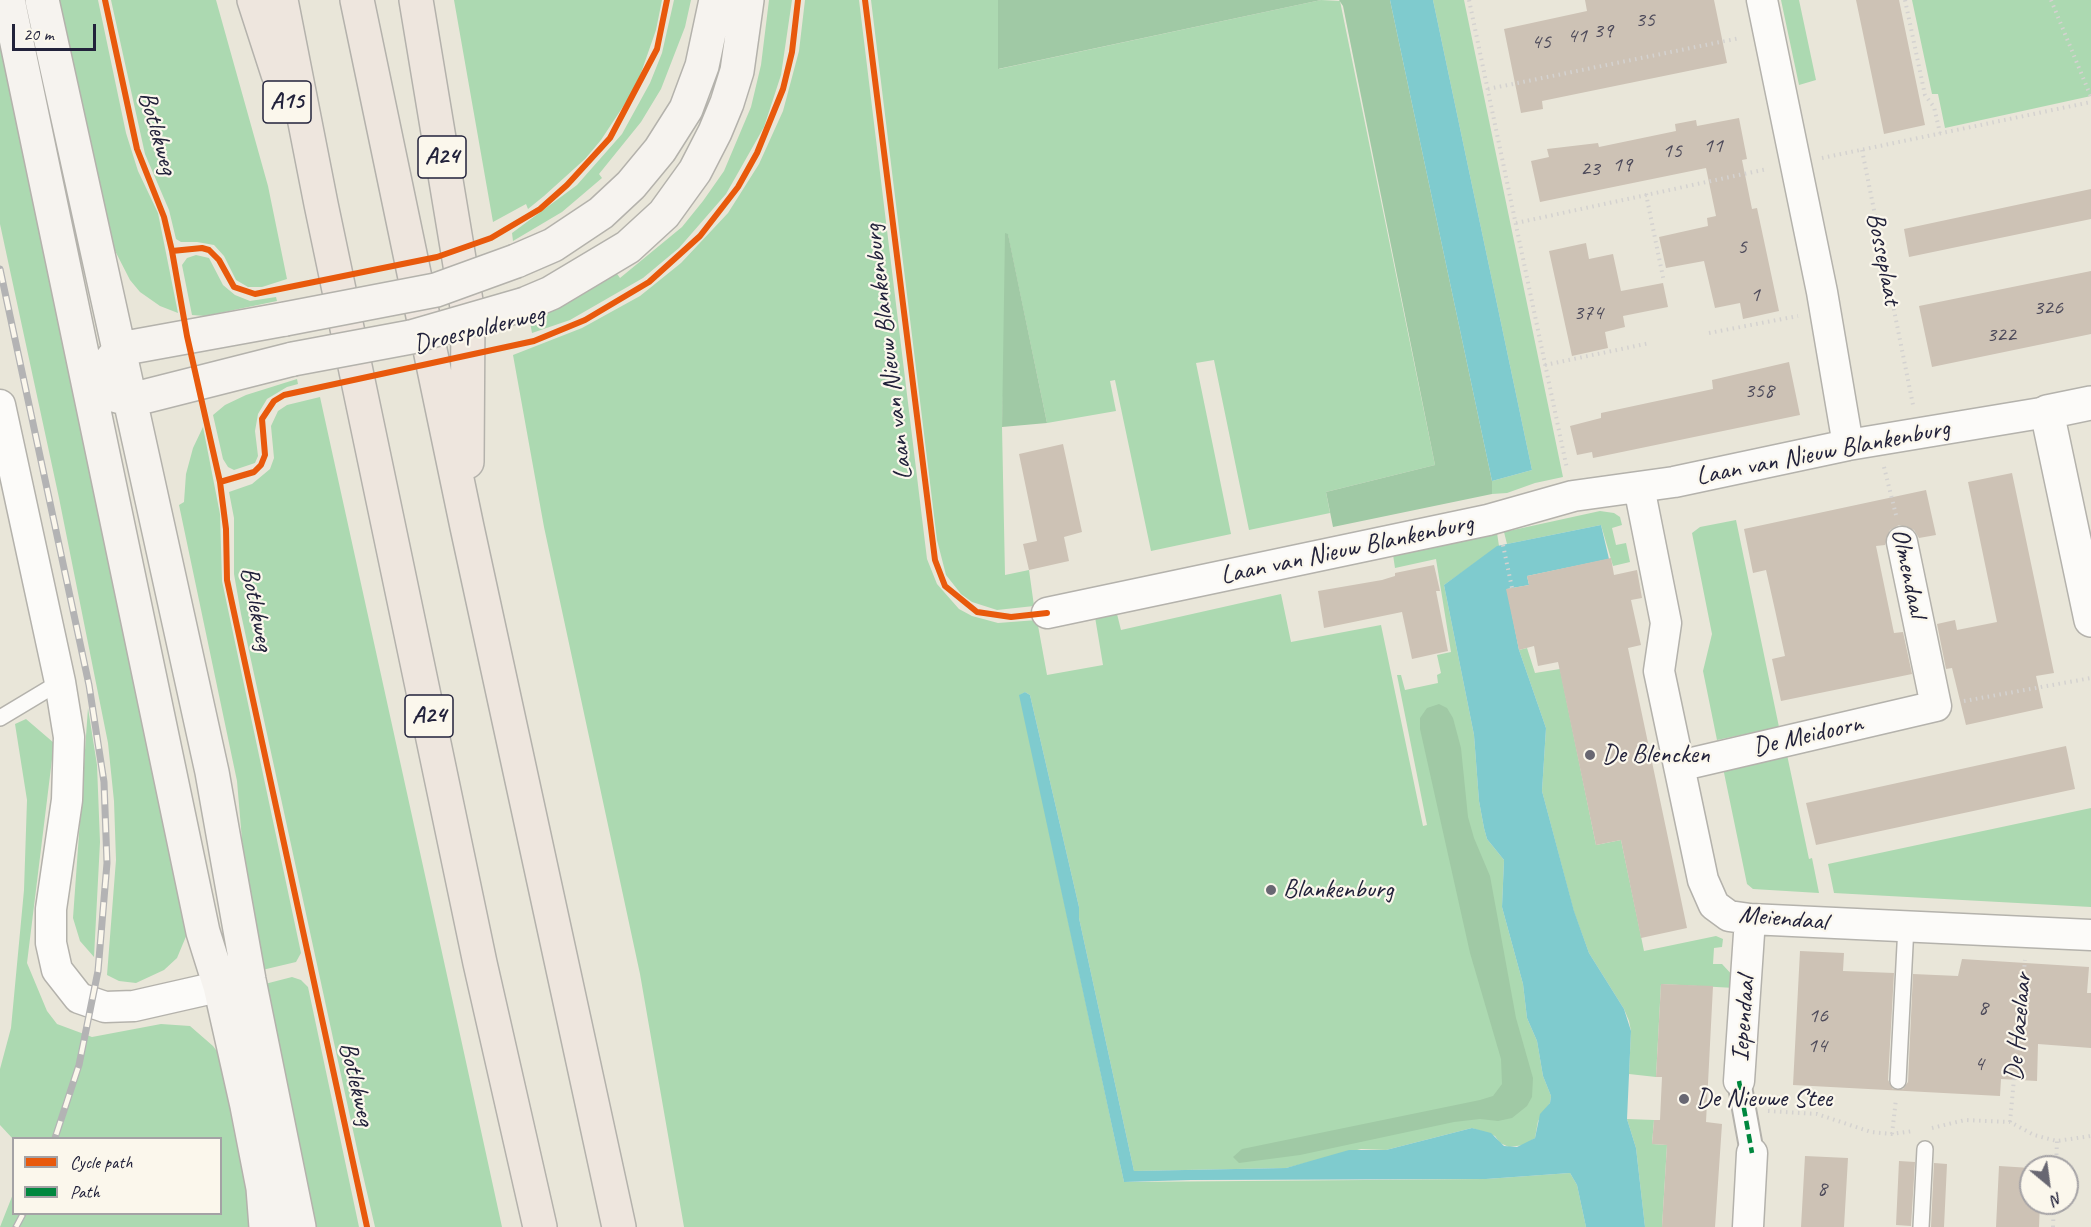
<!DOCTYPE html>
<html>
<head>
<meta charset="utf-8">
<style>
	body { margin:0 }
	#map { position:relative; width:2091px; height:1227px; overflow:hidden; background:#e9e6d9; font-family:Caveat,sans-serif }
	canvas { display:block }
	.legend { position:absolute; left:12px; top:1137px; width:210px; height:78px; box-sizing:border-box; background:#fbf7ec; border:2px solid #a4a2a5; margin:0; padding:8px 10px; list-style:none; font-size:18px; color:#22223b }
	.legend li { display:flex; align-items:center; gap:12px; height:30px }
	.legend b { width:30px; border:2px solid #a4a2a5 }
	.north { position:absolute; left:2019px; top:1155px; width:60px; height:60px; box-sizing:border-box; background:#fbf7ec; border:2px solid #a4a2a5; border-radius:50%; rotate:151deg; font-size:16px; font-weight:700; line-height:24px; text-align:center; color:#22223b }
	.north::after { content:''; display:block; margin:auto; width:21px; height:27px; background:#686772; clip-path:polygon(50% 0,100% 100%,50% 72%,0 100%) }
	.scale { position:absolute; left:12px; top:24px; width:84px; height:27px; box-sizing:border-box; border:3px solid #22223b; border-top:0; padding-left:8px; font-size:18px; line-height:21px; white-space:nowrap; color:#22223b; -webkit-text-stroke:4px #fbf7ec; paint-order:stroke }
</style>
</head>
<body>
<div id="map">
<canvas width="2091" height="1227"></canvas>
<ul class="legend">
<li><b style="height:8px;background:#e8590c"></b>Cycle path</li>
<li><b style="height:8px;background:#00873e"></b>Path</li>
</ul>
<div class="north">N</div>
<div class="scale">20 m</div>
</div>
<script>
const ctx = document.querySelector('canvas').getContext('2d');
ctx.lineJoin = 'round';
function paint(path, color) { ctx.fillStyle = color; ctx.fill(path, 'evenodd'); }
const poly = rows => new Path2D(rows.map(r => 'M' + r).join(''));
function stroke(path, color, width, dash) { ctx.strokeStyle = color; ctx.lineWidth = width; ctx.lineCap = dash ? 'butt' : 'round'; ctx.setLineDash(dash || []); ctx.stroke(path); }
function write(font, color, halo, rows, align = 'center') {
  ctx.font = font + ' Caveat,sans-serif'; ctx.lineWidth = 4.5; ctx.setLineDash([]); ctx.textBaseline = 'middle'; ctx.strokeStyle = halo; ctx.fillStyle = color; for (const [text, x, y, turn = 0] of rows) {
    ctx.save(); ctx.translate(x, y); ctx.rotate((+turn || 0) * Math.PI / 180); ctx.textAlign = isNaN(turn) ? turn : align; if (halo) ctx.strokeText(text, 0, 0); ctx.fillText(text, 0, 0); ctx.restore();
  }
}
paint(poly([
	[54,0,98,0,126,133,138,171,158,213,178,313,160,306,140,292,130,280,109,239],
	[111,0,216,0,268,186,287,279,262,287,248,287,236,280,224,256,214,245,197,242,181,242,176,239,169,210,145,154],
	[454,0,662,0,656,30,641,73,630,96,601,140,585,159,544,196,528,209,526,204,493,222],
	[674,0,691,0,685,27,661,89,641,122,599,174,602,178,562,212,513,241,512,233,577,185,622,134,650,83,662,53],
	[769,0,792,0,781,75,764,127,726,194,679,248,643,278,570,320,532,333,529,317,615,271,620,278,682,227,703,201,724,171,751,107,761,65],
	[805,0,859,0,927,559,937,584,959,609,972,616,998,623,1037,620,1047,675,1103,665,1094,611,1115,606,1121,630,1281,594,1291,642,1381,625,1423,826,1427,825,1397,675,1401,675,1405,690,1438,683,1437,675,1441,673,1437,655,1451,652,1436,559,1395,568,1392,548,1456,542,1497,533,1499,546,1444,585,1474,735,1479,801,1484,828,1487,839,1504,860,1502,907,1523,984,1527,1018,1537,1041,1543,1076,1551,1096,1550,1103,1538,1121,1535,1138,1524,1145,1509,1147,1500,1143,1495,1136,1472,1128,1386,1150,1361,1149,1286,1168,1134,1171,1079,918,1079,907,1030,695,1025,692,1020,695,1124,1182,1486,1179,1570,1173,1577,1185,1586,1227,684,1227,640,974,544,527,513,355,582,328,640,296,681,263,728,213,759,164,783,111,799,51],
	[871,0,998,0,999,69,1321,0,1340,1,1435,465,1326,492,1330,513,1249,530,1214,360,1196,363,1231,534,1151,551,1115,380,1110,381,1116,411,1047,423,1008,235,1002,427,1005,575,1029,570,1034,606,997,610,972,602,961,594,946,575,937,540],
	[1433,0,1464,0,1563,477,1535,483,1507,493,1492,494,1492,481,1532,470],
	[1781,0,1799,0,1816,80,1799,85],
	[1912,0,2091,0,2091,96,1945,128,1938,94,1932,94],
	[0,10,187,934,177,958,164,970,136,983,119,981,107,975,116,860,114,801,108,743,59,498,0,224],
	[196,255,209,258,223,285,235,295,250,301,276,297,277,301,205,316,192,315,182,265,187,258],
	[297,379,298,384,287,387,267,399,258,414,255,431,258,456,255,463,234,470,228,467,223,459,213,415,225,405,246,395],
	[320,397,461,1039,502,1227,375,1227,359,1158,241,614,234,574,234,518,229,492,252,484,270,469,274,458,271,426,278,411,287,405],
	[203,427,220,514,222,581,301,953,296,962,258,971,249,923,237,781,179,505,184,502,186,474,193,448],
	[1600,511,1614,513,1620,517,1622,525,1612,528,1616,545,1626,543,1630,562,1613,566,1601,525,1507,544,1504,532],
	[1736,520,1779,727,1717,740,1703,671,1712,634,1692,533,1700,527],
	[1527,648,1535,673,1560,669,1596,845,1621,840,1644,951,1716,936,1723,939,1722,947,1714,948,1713,964,1722,964,1735,978,1735,988,1661,984,1656,1077,1629,1074,1631,1031,1629,1021,1624,1009,1589,953,1574,912,1542,791,1546,728,1519,650],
	[88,708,97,765,100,842,94,957,80,941,73,918],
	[26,719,54,743,27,963,47,1011,57,1024,92,1037,161,1024,190,1026,213,1046,222,1058,256,1227,0,1227,13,1194,14,1214,220,1214,220,1138,13,1139,0,1125,0,1069,11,1028,24,890,27,800,15,724],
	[1786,750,1809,859,1812,858,1819,893,1753,889,1747,884,1722,763],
	[2091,808,2091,907,1834,893,1828,864],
	[292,977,301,980,308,987,359,1227,313,1227,261,985],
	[1627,1119,1654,1120,1652,1144,1667,1145,1662,1227,1645,1227,1636,1148]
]), '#acd9b1');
paint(poly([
	[998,0,1321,0,998,69],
	[1339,0,1390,0,1492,481,1492,494,1333,527,1326,492,1435,465,1343,6],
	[1005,233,1008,234,1047,423,1002,427],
	[1439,704,1447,708,1453,718,1461,748,1468,817,1474,838,1490,876,1516,1018,1533,1078,1532,1097,1527,1106,1512,1118,1498,1121,1480,1119,1454,1122,1300,1155,1239,1163,1233,1157,1242,1149,1480,1100,1493,1096,1502,1084,1501,1059,1470,953,1420,729,1420,718,1427,708]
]), '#a0c9a5');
paint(poly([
	[1390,0,1433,0,1532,470,1492,481],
	[1601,525,1609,559,1527,576,1529,585,1507,589,1519,650,1546,728,1542,791,1574,911,1589,953,1624,1009,1631,1031,1627,1119,1636,1148,1645,1227,1586,1227,1577,1185,1570,1173,1486,1179,1191,1180,1124,1182,1019,695,1025,692,1030,695,1079,907,1079,918,1134,1171,1286,1168,1349,1150,1386,1150,1472,1128,1491,1133,1504,1146,1517,1147,1535,1138,1540,1114,1550,1103,1551,1096,1543,1076,1537,1041,1527,1018,1523,984,1502,907,1504,860,1487,839,1484,828,1479,801,1474,735,1444,585,1497,546]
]), '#7fcbce');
paint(poly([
	[1585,0,1714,0,1727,63,1542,101,1543,109,1521,113,1504,29,1587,11],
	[1856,0,1899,0,1925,125,1884,134],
	[1739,118,1747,159,1742,160,1752,209,1757,208,1779,311,1743,319,1740,303,1715,308,1704,261,1666,268,1659,237,1708,226,1707,218,1716,216,1706,168,1540,202,1531,161,1549,157,1547,149,1598,143,1599,147,1676,131,1675,124,1696,120,1697,126],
	[2091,189,2091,219,1909,257,1904,229],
	[1586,243,1589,259,1613,254,1621,291,1663,283,1668,307,1623,316,1625,327,1605,332,1608,348,1572,356,1549,251],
	[2091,271,2091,334,1932,367,1919,306],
	[1789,362,1800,415,1593,458,1592,452,1577,455,1570,426,1601,418,1601,413,1713,389,1712,380],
	[1063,444,1082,532,1064,537,1069,561,1029,570,1023,544,1037,541,1019,454],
	[2012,473,2054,673,2036,676,2043,708,1966,725,1952,668,1946,669,1937,624,1955,620,1957,630,1997,622,1968,482],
	[1926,490,1936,535,1919,538,1914,530,1899,525,1890,530,1885,545,1876,546,1894,633,1903,632,1912,674,1781,701,1772,659,1785,656,1775,610,1766,570,1753,573,1744,529],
	[1611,558,1614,575,1637,570,1642,598,1631,600,1641,645,1628,648,1687,928,1641,938,1621,840,1596,845,1558,662,1538,666,1534,646,1519,650,1506,589,1529,585,1527,576],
	[1434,565,1440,591,1436,591,1448,651,1412,659,1402,612,1324,628,1318,591,1382,580,1395,576,1395,573],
	[2066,746,2075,789,1816,845,1806,803],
	[1800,951,1844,953,1843,971,1894,973,1888,1080,1893,1089,1903,1089,1908,1082,1913,974,1958,976,1962,959,2089,967,2087,993,2091,993,2091,1048,2038,1044,2037,1081,2001,1079,2000,1096,1793,1085],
	[1661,984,1713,986,1706,1122,1722,1124,1715,1227,1662,1227,1667,1145,1652,1144,1654,1120,1660,1120,1662,1077,1656,1077],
	[1805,1156,1848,1158,1844,1227,1801,1227],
	[1899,1161,1915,1162,1911,1226,1896,1225],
	[1934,1163,1947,1164,1944,1227,1931,1227],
	[1999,1166,2031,1168,2031,1203,2040,1203,2039,1227,1996,1227]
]), '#cdc2b5');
const service = poly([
	[0,718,60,682],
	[1898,1081,1906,926],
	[1921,1227,1925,1149]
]);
const pedestrian = poly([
	[1739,1081,1752,1153]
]);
const minor = poly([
	[1762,0,1822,292,1848,445],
	[0,405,60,682,69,737,67,800,51,909,51,943,57,970,79,998,105,1007,134,1006,244,981],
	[1639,487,1666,623,1659,671,1703,880,1714,905,1729,916,1750,919,2091,935],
	[1047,613,1488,520,1573,496,1674,482,1848,445,2047,412],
	[1679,766,1936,706,1902,542],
	[1739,1081,1750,919],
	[1748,1227,1752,1153]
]);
const tertiary = poly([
	[2091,403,2047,412,2091,620]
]);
const secondary = poly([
	[8,0,203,932,220,986,247,1106,263,1188,266,1227],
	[42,0,212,772,249,980,299,1227],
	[516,261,553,245,601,213,631,185,660,150,686,109,702,66,716,0],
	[525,304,551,293,628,247,664,214,695,171,715,132,727,103,737,71,747,0],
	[106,367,120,349,285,319],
	[110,394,131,400,293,359]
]);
const motorway = poly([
	[254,0,278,74],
	[281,0,321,204,480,963,540,1227],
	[357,0,467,527,619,1227],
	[416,0,468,313,467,462]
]);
stroke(service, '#b4b2ac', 18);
stroke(pedestrian, '#b4b2ac', 26);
stroke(minor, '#b4b2ac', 33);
stroke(tertiary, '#b4b2ac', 36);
stroke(secondary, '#b4b2ac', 36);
stroke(motorway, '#b4b2ac', 36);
stroke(poly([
	[1469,0,1567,469],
	[1905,0,1925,95,1934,107,1940,133],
	[2051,0,2091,97],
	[1488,89,1740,38],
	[1862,150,1913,405],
	[1822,158,2091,102],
	[1646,194,1664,282],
	[1516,223,1767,169],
	[1709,333,1798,316],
	[1545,365,1650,343],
	[1884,467,1896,515],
	[1503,545,1512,588],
	[1964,701,2091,678],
	[1768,1111,1817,1114,1871,1132,1892,1134,1913,1131],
	[2010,1122,2025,960],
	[1932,1128,1965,1120,2010,1122,2034,1135,2057,1141,2091,1136],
	[1892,1134,1896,1099],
	[2056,1167,2057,1141],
	[2053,1227,2054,1203]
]), '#d4d2d0', 4, [1.5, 4.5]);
stroke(service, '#fcfbf9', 15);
stroke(pedestrian, '#fcfbf9', 22);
stroke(minor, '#fcfbf9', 30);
stroke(tertiary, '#fcfbf9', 33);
stroke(secondary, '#f6f3ef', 33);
stroke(motorway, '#eee6de', 33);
const rail = poly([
	[0,269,89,685,104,782,107,863,98,971,79,1065,55,1138],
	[16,1227,23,1214]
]);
stroke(rail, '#b3b3b4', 7);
stroke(rail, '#fbf7ec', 4.5, [14]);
const secondaryBridge = poly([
	[285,319,436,290,516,261],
	[293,359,411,337,525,304]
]);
stroke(secondaryBridge, '#b4b2ac', 36, []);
stroke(secondaryBridge, '#f6f3ef', 33);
stroke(poly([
	[1739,1081,1752,1153]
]), '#00873e', 4.5, [9, 4.5]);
stroke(poly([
	[105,0,137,149,164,217,172,251,187,336,220,482,226,529,227,580,367,1227],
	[865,0,935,560,945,586,977,612,1011,617,1047,613],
	[172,251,202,248,209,250,219,260,234,287,255,294,437,257,491,238,540,209,567,185,610,138,657,49,667,0],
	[220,482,254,472,261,465,265,455,262,419,274,401,284,395,534,341,585,320,649,282,700,236,738,187,757,153,783,89,792,52,798,0]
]), '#e8590c', 6);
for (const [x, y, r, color] of [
	[1590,755,6,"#686772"],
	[1271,890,6,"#686772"],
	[1684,1099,6,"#686772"]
]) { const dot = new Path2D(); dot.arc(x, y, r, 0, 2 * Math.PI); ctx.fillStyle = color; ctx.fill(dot); stroke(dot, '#fbf7ec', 2); }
write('22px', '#4d4a5a', null, [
	["35",1645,20],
	["39",1603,31],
	["41",1577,36],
	["45",1541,42],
	["11",1713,146],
	["15",1672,151],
	["19",1622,165],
	["23",1590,169],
	["5",1742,247],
	["1",1755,295],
	["326",2048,308],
	["374",1588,313],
	["322",2001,335],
	["358",1759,391],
	["8",1983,1008],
	["16",1818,1016],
	["14",1817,1046],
	["4",1979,1064],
	["8",1822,1189]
]);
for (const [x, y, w] of [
	[287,102,48],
	[442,157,48],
	[429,716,48]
]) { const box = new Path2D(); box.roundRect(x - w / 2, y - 21, w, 42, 4.5); ctx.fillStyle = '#fbf7ec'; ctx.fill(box); stroke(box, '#22223b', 1.5); }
write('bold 24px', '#22223b', null, [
	["A15",287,102],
	["A24",442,157],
	["A24",429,716]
]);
write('26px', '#22223b', '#fbf7ec', [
	["Botlekweg",157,133,74],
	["Bosseplaat",1883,259,79],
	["Droespolderweg",479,330,-14],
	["Laan van Nieuw Blankenburg",889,352,-97],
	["Laan van Nieuw Blankenburg",1823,453,-11],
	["Laan van Nieuw Blankenburg",1347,550,-12],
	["Olmendaal",1908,573,78],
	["Botlekweg",256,609,79],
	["De Meidoorn",1808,736,-13],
	["Meiendaal",1783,919,5],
	["Iependaal",1744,1019,-86],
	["De Hazelaar",2019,1027,-85],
	["Botlekweg",356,1084,77]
]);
write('26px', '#22223b', '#fbf7ec', [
	["De Blencken",1602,755],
	["Blankenburg",1283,890],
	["De Nieuwe Stee",1696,1099]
], 'left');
</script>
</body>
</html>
